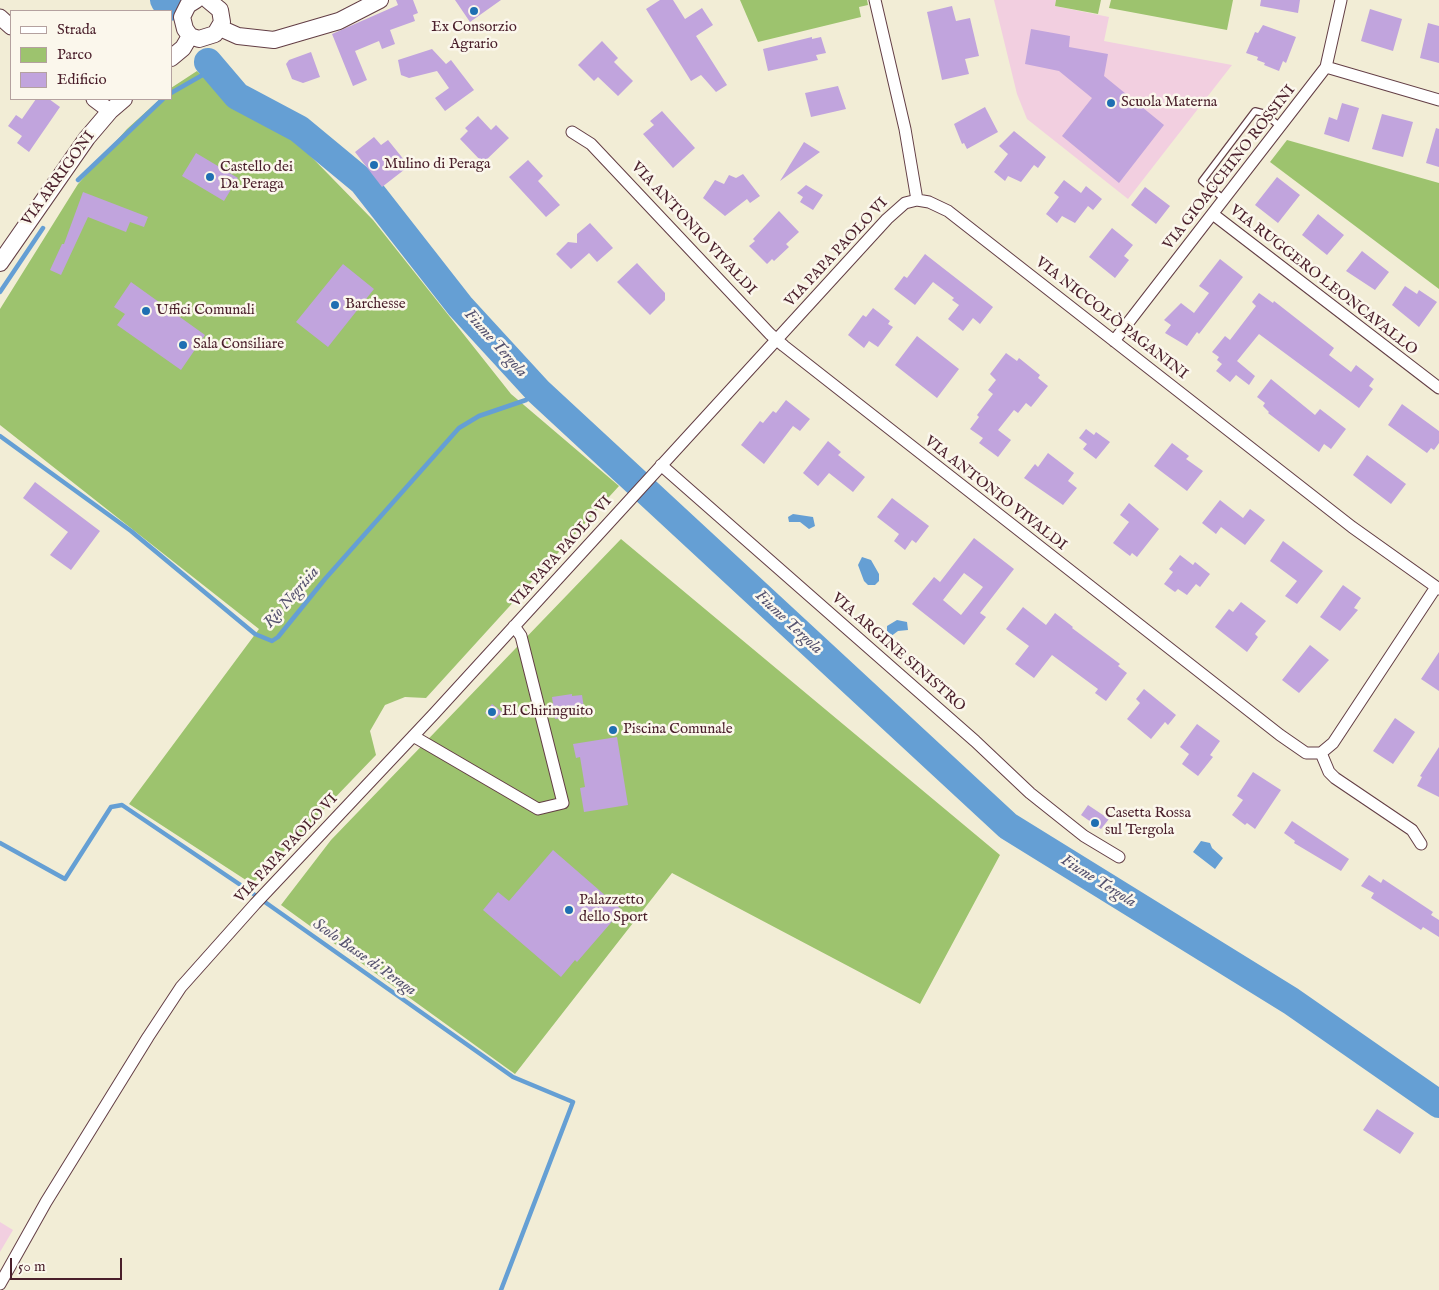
<!DOCTYPE html>
<html>
<head>
<meta charset="utf-8">
<style>
	body { margin:0 }
	#map { position:relative; width:1439px; height:1290px; overflow:hidden; background:#f2edd6; font-family:"IM FELL English",serif }
	canvas { display:block }
	.legend { position:absolute; left:10px; top:10px; width:162px; height:90px; box-sizing:border-box; background:#fbf7ec; border:1px solid #b4a19f; margin:0; padding:6px 9px; list-style:none; font-size:15px; color:#4a1f2b }
	.legend li { display:flex; align-items:center; gap:10px; height:25px }
	.legend b { width:25px; border:1px solid #b4a19f }
	.scale { position:absolute; left:10px; top:1258px; width:112px; height:22px; box-sizing:border-box; border:2px solid #4a1f2b; border-top:0; padding-left:6px; font-size:15px; line-height:18px; white-space:nowrap; color:#4a1f2b; -webkit-text-stroke:4px #fbf7ec; paint-order:stroke }
</style>
</head>
<body>
<div id="map">
<canvas width="1439" height="1290"></canvas>
<ul class="legend">
<li><b style="height:6px;background:#fff"></b>Strada</li>
<li><b style="height:14px;background:#9dc36e"></b>Parco</li>
<li><b style="height:14px;background:#c1a4dd"></b>Edificio</li>
</ul>
<div class="scale">50 m</div>
</div>
<script>
const ctx = document.querySelector('canvas').getContext('2d');
ctx.lineJoin = 'round';
function paint(path, color) { ctx.fillStyle = color; ctx.fill(path, 'evenodd'); }
const poly = rows => new Path2D(rows.map(r => 'M' + r).join(''));
function stroke(path, color, width, dash) { ctx.strokeStyle = color; ctx.lineWidth = width; ctx.lineCap = dash ? 'butt' : 'round'; ctx.setLineDash(dash || []); ctx.stroke(path); }
function write(font, color, halo, rows, align = 'center') {
  ctx.font = font + ' "IM FELL English",serif'; ctx.lineWidth = 5; ctx.setLineDash([]); ctx.textBaseline = 'middle'; ctx.strokeStyle = halo; ctx.fillStyle = color; for (const [text, x, y, turn = 0] of rows) {
    ctx.save(); ctx.translate(x, y); ctx.rotate((+turn || 0) * Math.PI / 180); ctx.textAlign = isNaN(turn) ? turn : align; if (halo) ctx.strokeText(text, 0, 0); ctx.fillText(text, 0, 0); ctx.restore();
  }
}
paint(poly([
	[994,0,1056,0,1055,6,1109,17,1104,41,1232,65,1128,199,1027,119,1017,94],
	[0,1222,13,1230,0,1252]
]), '#f2cfe0');
paint(poly([
	[740,0,867,0,868,5,859,7,861,17,758,42],
	[1056,0,1101,0,1098,14,1055,6],
	[1111,0,1233,0,1227,30,1109,8],
	[197,71,233,104,291,136,373,220,511,394,619,486,426,698,405,697,385,705,370,731,376,755,252,884,129,804,259,629,0,425,0,309,78,184,127,129,160,99,171,99,171,88],
	[1287,140,1439,183,1439,289,1270,162],
	[621,539,1000,855,920,1004,672,873,515,1074,281,905,331,840]
]), '#9dc36e');
paint(poly([
	[793,514,813,517,815,526,809,529,800,522,789,522,788,517],
	[862,557,871,560,879,574,879,581,875,585,868,585,864,581,858,565],
	[897,620,907,622,908,630,898,631,890,637,887,631,887,626],
	[1201,841,1210,843,1212,848,1223,858,1215,869,1193,852]
]), '#659fd4');
stroke(poly([
	[171,93,213,69],
	[78,180,163,99],
	[0,292,43,228],
	[0,436,131,531,255,634,272,641,278,637,325,579,459,428,479,416,526,400,538,391],
	[0,843,65,879,111,807,122,805,245,888,513,1077,573,1102,501,1290]
]), '#659fd4', 4.5);
stroke(poly([
	[164,0,169,7],
	[208,62,237,96,299,129,363,182,460,306,538,391,1008,826,1291,1001,1439,1104]
]), '#659fd4', 28);
paint(poly([
	[396,0,413,0,418,13,413,15,415,21,390,30,395,44,382,49,379,41,355,51,367,80,353,86,332,34,398,5],
	[455,0,501,0,470,22],
	[660,0,673,0,685,19,702,8,713,25,696,36,727,85,716,92,701,75,691,81,646,9],
	[1261,0,1300,0,1298,13,1260,6],
	[952,6,956,21,970,18,979,56,965,59,969,74,942,80,927,12],
	[1370,9,1402,19,1393,51,1361,41],
	[1428,23,1439,26,1439,63,1420,58],
	[1263,25,1296,37,1286,63,1283,61,1279,71,1264,65,1265,63,1257,60,1258,57,1246,53,1255,32,1258,33],
	[1031,29,1070,36,1069,47,1108,54,1104,76,1164,125,1119,183,1062,136,1092,98,1059,71,1025,64],
	[812,37,812,39,821,37,826,53,816,55,818,60,768,71,763,49],
	[602,41,618,58,614,62,633,81,618,96,598,77,594,81,578,65],
	[432,49,446,64,451,60,474,90,445,111,435,98,449,88,437,71,409,78,401,75,398,60],
	[311,52,320,77,303,83,292,79,286,64,289,60],
	[838,86,846,109,811,117,805,93],
	[36,99,49,99,60,107,29,152,17,143,22,136,8,126,16,115,22,119],
	[1342,103,1359,108,1349,142,1324,134,1329,117,1337,120],
	[985,107,998,132,967,149,964,143,962,144,954,124],
	[662,111,695,148,673,168,643,134,654,125,650,121],
	[1382,114,1413,122,1403,157,1372,149],
	[478,116,491,130,496,125,509,138,483,163,460,139,468,131,465,128],
	[1436,128,1439,129,1439,167,1426,163],
	[1014,131,1046,157,1038,168,1034,165,1021,182,1008,176,1005,181,994,172,1008,154,999,146],
	[374,137,381,145,388,140,409,166,382,187,355,152],
	[804,142,820,152,780,181],
	[196,153,238,178,224,201,182,176],
	[528,160,543,176,538,181,560,205,546,217,509,177],
	[743,174,760,196,750,203,747,199,725,216,703,198,715,180,724,184,729,175,736,178],
	[1277,177,1300,195,1278,223,1255,205],
	[1064,180,1081,193,1086,186,1102,199,1093,210,1088,206,1075,223,1062,216,1057,223,1046,214,1059,197,1054,193],
	[806,185,823,195,813,210,800,202,803,197,797,193],
	[1145,187,1170,206,1156,224,1131,205],
	[83,192,148,217,144,227,130,222,126,232,88,217,61,275,50,270,62,244,64,244],
	[779,211,799,232,786,244,789,247,774,261,772,259,767,264,749,246,755,241,753,239],
	[1318,214,1344,235,1327,255,1302,235],
	[590,223,613,248,597,262,589,253,571,269,556,254,568,242,577,243,577,234],
	[1112,228,1133,245,1124,256,1129,260,1115,278,1089,257],
	[1362,251,1389,272,1375,290,1346,271],
	[925,254,993,307,980,324,973,318,963,331,948,319,959,305,952,300,954,298,933,282,915,305,894,289,904,276,907,278],
	[1220,259,1243,277,1199,334,1197,332,1187,346,1165,333,1171,325,1164,320,1181,303,1194,313,1209,293,1199,286],
	[637,263,665,293,665,300,650,315,617,282],
	[343,264,374,289,328,347,296,322],
	[131,282,205,335,181,370,117,325,125,314,114,307],
	[1405,286,1417,294,1419,290,1437,302,1419,327,1392,305],
	[1259,293,1273,303,1274,301,1334,348,1329,355,1351,372,1356,365,1374,379,1369,386,1373,389,1359,408,1259,334,1237,361,1255,376,1249,385,1236,375,1230,382,1216,371,1222,364,1217,360,1219,357,1212,352,1225,336,1230,340,1256,306,1252,302],
	[873,308,890,321,888,324,893,327,878,347,869,341,864,348,848,335,863,315,866,317],
	[917,336,959,369,937,398,895,365],
	[1006,353,1017,361,1019,358,1040,375,1038,378,1048,386,1031,407,1026,403,1018,413,1014,410,998,430,1011,440,998,457,979,443,983,438,970,429,979,417,977,415,993,394,988,390,996,380,990,374],
	[1271,379,1315,415,1320,409,1346,429,1331,449,1324,444,1319,452,1268,413,1269,412,1263,406,1265,403,1257,397],
	[786,400,810,419,800,431,793,426,764,464,741,445,760,421,763,423,773,411,776,413],
	[1402,404,1439,431,1439,443,1434,450,1431,448,1427,453,1388,425],
	[1086,429,1094,435,1096,432,1110,442,1096,459,1083,449,1087,444,1079,438],
	[828,441,841,452,838,455,865,477,853,492,829,473,818,486,803,473],
	[1172,443,1189,456,1186,459,1203,471,1187,491,1154,466],
	[1048,453,1074,473,1068,481,1077,488,1063,505,1024,478,1035,464,1038,467],
	[1367,455,1406,484,1391,504,1353,475],
	[35,482,100,531,71,570,50,555,68,532,23,498],
	[892,498,929,526,916,543,912,540,905,550,894,541,899,534,877,517],
	[1220,500,1243,518,1250,509,1265,520,1245,545,1221,527,1216,534,1202,523],
	[1129,503,1159,529,1137,557,1132,553,1130,556,1113,543,1129,522,1120,515],
	[974,538,1014,569,980,613,986,617,964,645,912,604,934,577,940,582],
	[964,573,983,587,961,615,943,600],
	[1283,541,1323,571,1297,604,1285,596,1297,581,1270,561],
	[1180,555,1193,565,1195,562,1210,574,1200,587,1196,584,1187,595,1178,589,1175,592,1164,584,1173,572,1169,569],
	[1343,585,1361,598,1354,608,1358,610,1340,631,1320,617],
	[1241,602,1266,621,1255,634,1258,637,1247,652,1215,627,1229,609,1233,612],
	[1023,607,1046,625,1055,613,1073,627,1072,628,1120,664,1118,666,1127,673,1106,701,1095,693,1098,689,1052,655,1034,678,1015,664,1029,646,1006,629],
	[1310,645,1329,660,1299,693,1282,680],
	[1439,652,1439,691,1421,679],
	[1144,689,1176,715,1168,725,1165,722,1151,739,1127,719,1140,703,1136,699],
	[572,694,572,696,582,695,585,715,555,719,552,697],
	[492,704,502,712,494,720,485,713],
	[1395,718,1415,732,1393,764,1373,751],
	[1197,724,1220,741,1210,755,1213,757,1198,776,1182,764,1189,754,1180,747],
	[617,737,628,805,584,812,580,788,585,787,580,757,576,758,573,744],
	[1439,747,1439,797,1417,786,1422,777,1420,776],
	[1253,772,1281,790,1255,829,1247,823,1245,825,1232,815,1243,800,1237,796],
	[1088,805,1109,819,1101,829,1081,815],
	[1292,821,1349,859,1341,871,1294,843,1295,841,1284,833],
	[553,850,622,910,577,962,575,960,561,977,483,910,498,892,509,901],
	[1369,875,1381,883,1383,879,1433,912,1431,915,1439,920,1439,937,1423,927,1421,930,1371,898,1374,893,1361,886],
	[1377,1109,1414,1133,1400,1154,1363,1130]
]), '#c1a4dd');
const service = poly([
	[1225,200,1202,181,1255,111,1263,113,1281,127]
]);
const minor = poly([
	[875,0,905,129,917,200],
	[1326,67,1439,100],
	[572,132,591,144,770,334,784,346,1280,735,1306,753,1321,753,1329,772,1335,778,1412,830,1421,844],
	[1214,215,1439,388],
	[1114,341,1326,67,1341,0],
	[661,465,975,741,1030,793,1084,836,1119,857],
	[413,736,538,809,563,803,521,636,514,626],
	[1321,753,1333,743,1436,587],
	[0,1284,46,1202,148,1037,181,987,255,904,433,715,887,219,905,203,917,200,929,202,948,211,1352,527,1439,589]
]);
const tertiary = poly([
	[0,17,11,27],
	[94,99,110,111]
]);
const secondary = poly([
	[196,0,188,5,182,17,185,29,190,36,199,39,215,34,222,22,220,10,208,0],
	[220,28,238,36,274,40,339,21,380,0],
	[171,58,183,48,190,36],
	[0,263,87,138,110,111,124,99]
]);
stroke(service, '#633e45', 8);
stroke(minor, '#633e45', 13);
stroke(tertiary, '#633e45', 17);
stroke(secondary, '#633e45', 18);
stroke(service, '#fff', 5.5);
stroke(minor, '#fff', 11);
stroke(tertiary, '#fff', 15);
stroke(secondary, '#fff', 16);
for (const [x, y, r, color] of [
	[474,11,5,"#1f6fb2"],
	[1111,103,5,"#1f6fb2"],
	[374,165,5,"#1f6fb2"],
	[210,177,5,"#1f6fb2"],
	[335,305,5,"#1f6fb2"],
	[146,311,5,"#1f6fb2"],
	[183,345,5,"#1f6fb2"],
	[492,712,5,"#1f6fb2"],
	[613,730,5,"#1f6fb2"],
	[1095,823,5,"#1f6fb2"],
	[569,910,5,"#1f6fb2"]
]) { const dot = new Path2D(); dot.arc(x, y, r, 0, 2 * Math.PI); ctx.fillStyle = color; ctx.fill(dot); stroke(dot, '#fbf7ec', 2); }
write('15px', '#4a1f2b', '#fbf7ec', [
	["Ex Consorzio",474,28,"center"],
	["Agrario",474,45,"center"],
	["Scuola Materna",1121,103],
	["Mulino di Peraga",384,165],
	["Castello dei",220,168],
	["Da Peraga",220,185],
	["Barchesse",345,305],
	["Uffici Comunali",156,311],
	["Sala Consiliare",193,345],
	["El Chiringuito",502,712],
	["Piscina Comunale",623,730],
	["Casetta Rossa",1105,814],
	["sul Tergola",1105,831],
	["Palazzetto",579,901],
	["dello Sport",579,918]
], 'left');
write('15px', '#4a1f2b', '#fbf7ec', [
	["VIA GIOACCHINO ROSSINI",1230,168,-52],
	["VIA ARRIGONI",59,179,-54],
	["VIA ANTONIO VIVALDI",693,229,47],
	["VIA PAPA PAOLO VI",837,253,-47],
	["VIA RUGGERO LEONCAVALLO",1323,281,38],
	["VIA NICCOLÒ PAGANINI",1111,319,38],
	["VIA ANTONIO VIVALDI",995,494,38],
	["VIA PAPA PAOLO VI",562,552,-48],
	["VIA ARGINE SINISTRO",898,653,41],
	["VIA PAPA PAOLO VI",287,849,-47]
]);
write('italic 16px', '#55526f', '#fbf7ec', [
	["Fiume Tergola",495,344,48],
	["Rio Negrisia",292,598,-49],
	["Fiume Tergola",788,623,43],
	["Fiume Tergola",1098,882,32],
	["Scolo Basse di Peraga",364,958,35]
]);
</script>
</body>
</html>
